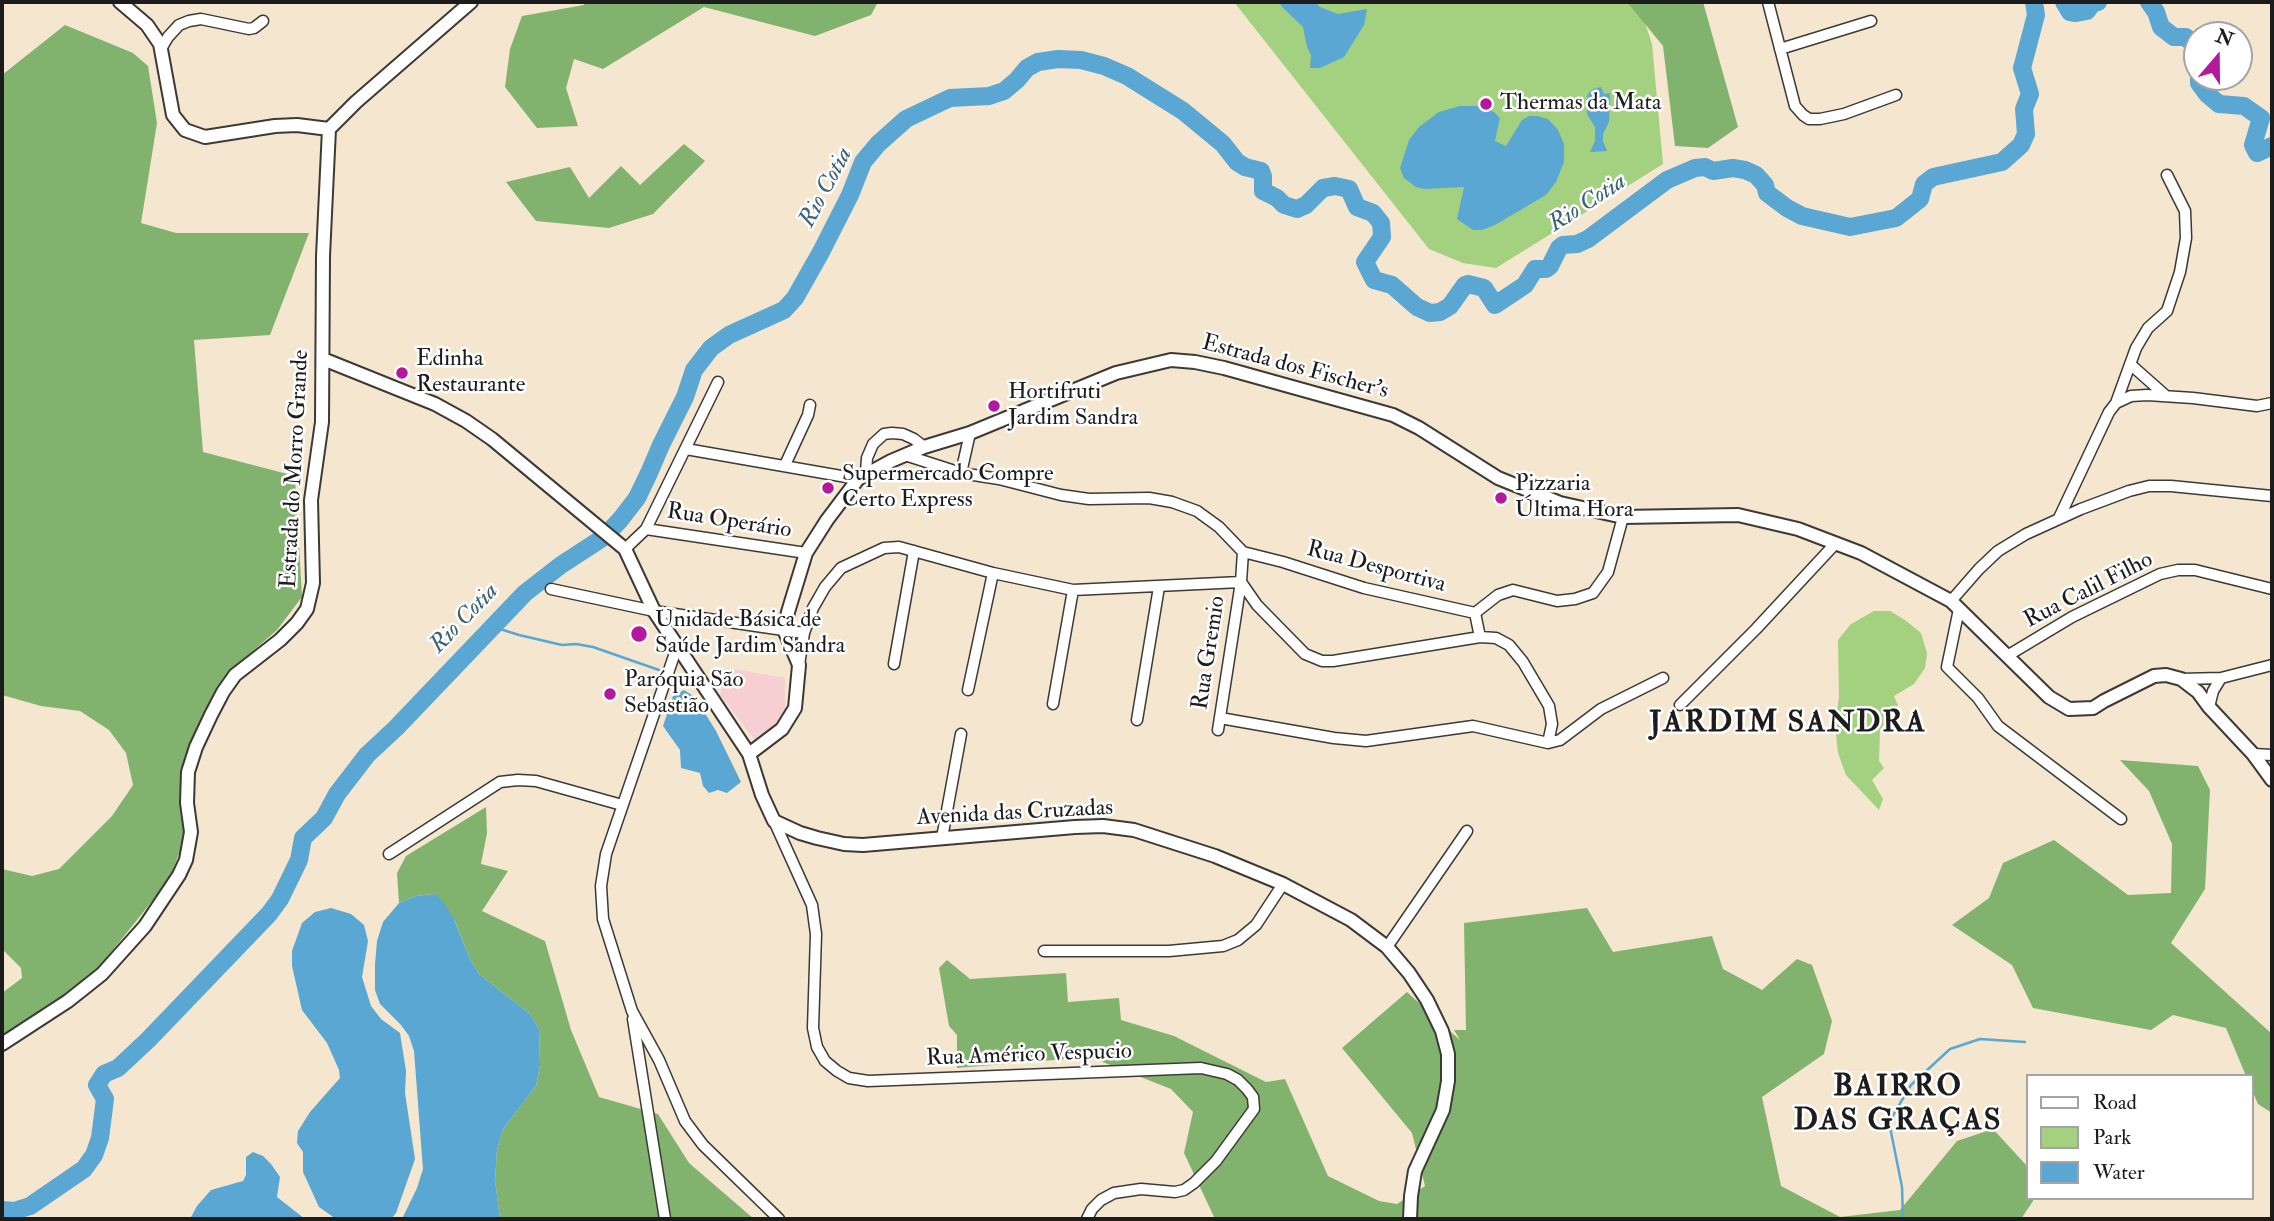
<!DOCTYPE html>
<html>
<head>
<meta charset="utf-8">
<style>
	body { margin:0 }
	#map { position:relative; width:2274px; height:1221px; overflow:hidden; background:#f4e6cf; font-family:"IM FELL Double Pica",serif }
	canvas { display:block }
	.frame { position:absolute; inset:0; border:4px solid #1c1c1c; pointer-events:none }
	.legend { position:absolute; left:2026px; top:1074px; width:228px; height:126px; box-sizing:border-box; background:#fff; border:2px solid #a4a4a4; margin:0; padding:9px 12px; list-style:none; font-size:21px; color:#1c1c1c }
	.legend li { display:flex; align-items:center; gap:14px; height:35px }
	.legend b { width:35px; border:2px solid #a4a4a4 }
	.north { position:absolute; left:2183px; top:21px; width:70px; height:70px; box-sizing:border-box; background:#fff; border:2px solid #a4a4a4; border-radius:50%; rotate:20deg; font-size:19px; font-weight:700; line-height:28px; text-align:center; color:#1c1c1c }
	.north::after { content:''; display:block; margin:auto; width:24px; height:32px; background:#b5179e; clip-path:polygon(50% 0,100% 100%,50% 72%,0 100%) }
</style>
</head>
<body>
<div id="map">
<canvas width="2274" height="1221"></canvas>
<div class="frame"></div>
<ul class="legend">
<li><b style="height:9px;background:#fff"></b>Road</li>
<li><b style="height:19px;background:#a3d17f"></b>Park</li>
<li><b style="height:19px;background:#59a7d2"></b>Water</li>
</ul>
<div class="north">N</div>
</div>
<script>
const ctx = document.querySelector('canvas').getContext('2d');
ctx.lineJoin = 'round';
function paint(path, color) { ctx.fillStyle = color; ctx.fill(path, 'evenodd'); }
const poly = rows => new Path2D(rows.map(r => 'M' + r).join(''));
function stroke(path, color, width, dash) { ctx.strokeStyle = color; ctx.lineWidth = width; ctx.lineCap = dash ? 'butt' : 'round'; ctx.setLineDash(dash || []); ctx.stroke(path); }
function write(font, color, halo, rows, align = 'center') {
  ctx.font = font + ' "IM FELL Double Pica",serif'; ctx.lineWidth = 5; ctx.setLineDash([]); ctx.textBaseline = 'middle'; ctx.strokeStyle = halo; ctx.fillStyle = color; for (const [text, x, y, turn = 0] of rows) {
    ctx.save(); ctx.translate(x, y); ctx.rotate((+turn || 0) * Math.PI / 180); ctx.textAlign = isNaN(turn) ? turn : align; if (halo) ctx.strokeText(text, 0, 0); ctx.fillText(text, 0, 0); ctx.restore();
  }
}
paint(poly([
	[727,668,785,678,785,712,776,723,755,740,720,695]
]), '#f7cfd2');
paint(poly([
	[1234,2,1638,2,1652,44,1663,164,1496,268,1463,263,1429,249],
	[1874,611,1890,611,1905,620,1921,633,1927,653,1925,668,1914,684,1894,696,1898,705,1880,730,1879,761,1884,768,1872,780,1883,799,1879,810,1846,775,1838,753,1835,725,1839,697,1838,640,1851,624]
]), '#a3d17f');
paint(poly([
	[585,2,878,2,871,15,815,36,704,7,603,69,574,59,566,88,578,126,537,128,505,87,510,49,522,16,584,5],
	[1627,2,1703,2,1738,127,1708,148,1675,146,1663,46],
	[65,25,133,53,148,66,157,123,141,223,176,233,309,233,270,335,194,340,203,452,295,476,302,597,277,630,229,672,189,748,183,843,169,880,80,991,2,1041,2,993,22,978,21,968,2,949,2,869,32,876,59,869,112,816,133,785,126,753,109,730,80,711,41,706,2,695,2,75],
	[684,144,705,161,653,214,609,228,536,221,506,182,570,167,589,198,621,166,640,185],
	[2120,760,2198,766,2210,790,2205,889,2171,943,2272,1034,2272,1113,2258,1104,2251,1088,2251,1076,2246,1076,2226,1028,2173,1015,2151,1030,2033,1008,2012,965,1952,925,1989,898,2003,863,2054,840,2128,895,2171,893,2172,844,2149,791],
	[486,807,487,833,481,864,508,871,482,911,545,941,571,1030,599,1097,658,1114,689,1163,754,1219,500,1219,495,1180,497,1150,503,1129,536,1086,540,1065,539,1029,530,1014,479,974,470,959,455,921,441,900,433,894,416,896,399,903,397,873,406,856],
	[1587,908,1613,952,1712,936,1723,969,1762,990,1797,959,1812,965,1832,1021,1824,1054,1762,1097,1781,1186,1840,1217,1900,1210,1957,1141,1993,1129,2027,1166,2027,1198,2033,1198,2033,1201,2021,1219,1215,1219,1184,1153,1193,1112,1171,1089,1090,1057,957,1068,957,1035,949,1026,939,968,947,960,970,979,1066,973,1068,1002,1119,998,1121,1020,1174,1036,1266,1082,1285,1079,1328,1176,1379,1201,1397,1204,1425,1186,1412,1133,1342,1048,1407,992,1460,1040,1454,1030,1466,1030,1464,923]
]), '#82b36e');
paint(poly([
	[1284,2,1315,2,1320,7,1338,14,1367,9,1364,25,1344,57,1320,68,1310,68,1311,55,1307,47,1303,27,1280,5],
	[1601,87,1604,94,1610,93,1609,122,1603,134,1603,141,1607,151,1590,152,1595,141,1595,127,1587,114,1586,101,1588,94,1593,89],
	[1460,106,1479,106,1494,112,1500,118,1495,141,1506,146,1522,120,1529,116,1537,116,1548,119,1558,130,1564,144,1564,162,1556,182,1546,195,1495,225,1482,230,1473,230,1457,219,1464,187,1424,189,1416,187,1404,178,1400,168,1409,140,1419,127,1439,112],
	[684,690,695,697,716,731,741,782,727,793,718,790,709,793,703,786,700,773,681,768,680,750,663,726,673,696],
	[434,894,442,900,454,919,470,959,479,974,530,1014,539,1029,540,1065,536,1086,503,1129,497,1150,495,1180,500,1219,402,1219,417,1188,423,1169,414,1051,409,1036,401,1025,380,1004,375,990,375,964,377,941,383,922,399,903,416,896],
	[331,908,351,914,364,925,368,941,362,977,371,1006,381,1019,400,1033,406,1071,405,1093,415,1159,396,1213,391,1219,336,1219,319,1207,303,1172,303,1152,297,1143,298,1131,310,1112,340,1078,339,1070,327,1043,302,1010,292,966,292,951,302,923,315,912],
	[253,1152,263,1156,271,1164,280,1177,277,1197,305,1219,190,1219,197,1206,211,1190,243,1181,246,1175,246,1157]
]), '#59a7d2');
stroke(poly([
	[497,623,500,629,519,635,562,645,576,644,593,647,659,670],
	[1903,1219,1902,1187,1889,1122,1911,1085,1950,1049,1980,1039,2025,1042]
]), '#59a7d2', 2.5);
stroke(poly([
	[2064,2,2070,12,2076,13,2087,11,2092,4,2098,2],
	[2149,2,2156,12,2161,27,2174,37,2186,37,2197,49],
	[2199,77,2199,83,2207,94,2219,104,2244,106,2261,118,2253,145,2257,153,2272,146],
	[2,1210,14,1211,30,1206,84,1169,94,1155,100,1138,105,1099,97,1085,104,1074,118,1068,148,1040,269,914,280,899,299,860,303,838,324,818,337,794,367,755,396,728,525,593,561,565,604,537,620,520,637,498,649,473,661,445,685,397,694,370,711,348,729,335,784,310,795,298,821,252,850,195,863,162,878,144,906,119,950,98,989,96,1004,91,1017,80,1027,68,1038,62,1058,59,1081,60,1104,66,1127,76,1183,111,1223,144,1237,162,1245,167,1261,171,1263,176,1263,191,1277,198,1284,205,1297,209,1306,205,1323,188,1335,186,1349,189,1357,207,1373,213,1381,223,1382,237,1365,262,1374,280,1392,285,1417,307,1430,313,1440,312,1450,306,1465,285,1468,284,1484,288,1495,305,1525,285,1535,269,1546,269,1550,266,1559,248,1563,245,1577,244,1588,239,1667,180,1695,168,1705,167,1713,171,1733,168,1745,170,1756,175,1765,185,1767,193,1787,208,1802,216,1850,227,1896,218,1920,199,1924,184,1933,177,2002,162,2021,145,2026,134,2024,109,2030,94,2022,68,2036,15,2034,2]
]), '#59a7d2', 18);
const minor = poly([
	[1768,2,1795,106,1803,115,1809,119,1820,119,1844,114,1896,95],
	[161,49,168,37,179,25,189,21,201,19,249,29,254,28,263,21],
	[1780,49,1871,21],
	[2130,364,2165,395],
	[2116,403,2136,348,2148,328,2167,311,2180,272,2186,238,2185,211,2167,175],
	[686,449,858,479],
	[908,456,961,473,999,479,1061,495,1089,499,1149,498,1172,502,1197,511,1219,527,1243,552,1241,582,1218,730],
	[785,465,808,415,810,405],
	[866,473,867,458,873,444,884,434,892,433,903,434,914,439,924,447],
	[961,473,970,433],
	[2059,518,2109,412,2116,403,2131,396,2147,395,2193,398,2257,406,2272,403],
	[646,529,806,553],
	[625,549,646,529,718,382],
	[1243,552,1283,562,1364,588,1475,613,1480,637],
	[551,589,654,611,804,633],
	[1951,601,1979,569,1998,551,2026,534,2081,509,2129,491,2149,486,2171,486,2272,496],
	[1959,609,1947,667,1978,698,1998,726,2121,819],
	[1475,613,1498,595,1513,590,1557,601,1575,599,1593,593,1608,572,1623,517],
	[677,647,606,854,601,886,603,919,632,1011,659,1060,685,1121,703,1145,779,1219],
	[2007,656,2072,617,2160,574,2178,570,2195,570,2272,589],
	[894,664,914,551],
	[799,665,804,633,813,608,825,587,841,568,884,548,899,547,993,573,1073,590,1241,582,1257,605,1305,654,1322,661,1333,661,1480,637,1496,638,1509,645,1523,662,1549,706,1552,724,1548,743],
	[2221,678,2272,665],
	[2181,679,2221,678,2213,691,2209,707],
	[968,690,993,573],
	[1053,704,1073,590],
	[1680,705,1756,629,1835,544],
	[1220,718,1334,738,1366,741,1473,726,1548,743,1560,740,1601,709,1663,678],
	[1137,720,1159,587],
	[2253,754,2272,755],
	[774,821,812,905,816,934,813,1028,817,1047,825,1061,837,1071,849,1078,868,1081,1201,1068,1227,1074,1238,1080,1247,1089,1253,1097,1254,1109,1216,1161,1194,1183,1184,1190,1175,1192,1141,1189,1114,1193,1101,1200,1092,1209,1087,1219],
	[942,838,961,734],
	[389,854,500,782,518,780,536,781,622,805],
	[1387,947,1467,831],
	[1044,951,1169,951,1223,946,1238,940,1256,925,1283,884],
	[633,1019,665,1219]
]);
const tertiary = poly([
	[120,2,147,25,160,44,173,115,185,130,205,137,275,126,297,125,329,129],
	[323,359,435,404,466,421,492,439,625,549,654,611,749,754,782,729,795,708,799,665,785,632,788,612,806,553,827,520,858,479,891,461,924,447,970,433,1116,373,1171,360,1195,362,1224,368,1393,415,1419,428,1498,478,1560,503,1623,517,1738,515,1798,529,1861,553,1951,601,2049,697,2069,709,2093,708,2104,701,2154,676,2166,675,2181,679,2198,692,2209,707,2253,754,2272,780],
	[749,754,762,795,774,821,800,833,817,838,844,844,863,845,1075,827,1103,826,1134,830,1215,856,1283,884,1351,920,1387,947,1409,973,1427,1000,1442,1031,1448,1054,1448,1081,1443,1110,1415,1171,1411,1196,1410,1219],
	[2,1044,68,1001,102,974,145,926,179,875,186,860,191,832,187,803,188,772,196,747,211,715,223,692,235,675,280,640,297,623,307,609,313,583,311,500,322,422,323,256,329,129,356,102,471,2]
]);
stroke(minor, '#3c3a37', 13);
stroke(tertiary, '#3c3a37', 16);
stroke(minor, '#fff', 10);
stroke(tertiary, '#fff', 12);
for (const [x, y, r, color] of [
	[1486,104,7,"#b5179e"],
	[402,373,7,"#b5179e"],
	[994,406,7,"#b5179e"],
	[828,488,7,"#b5179e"],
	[1501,498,7,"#b5179e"],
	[639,634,9,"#b5179e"],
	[610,694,7,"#b5179e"]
]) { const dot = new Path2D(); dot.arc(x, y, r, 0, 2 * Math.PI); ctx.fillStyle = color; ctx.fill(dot); stroke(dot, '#fff', 2.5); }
write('23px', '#1c1c1c', '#fff', [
	["Thermas da Mata",1500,104],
	["Edinha",416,360],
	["Restaurante",416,386],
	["Hortifruti",1008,393],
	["Jardim Sandra",1008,419],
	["Supermercado Compre",842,475],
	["Certo Express",842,501],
	["Pizzaria",1515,485],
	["Última Hora",1515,511],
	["Unidade Básica de",655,621],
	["Saúde Jardim Sandra",655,647],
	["Paróquia São",624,681],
	["Sebastião",624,707]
], 'left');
write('23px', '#1c1c1c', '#fff', [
	["Estrada dos Fischer's",1295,368,15],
	["Estrada do Morro Grande",296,469,-87],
	["Rua Operário",729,522,9],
	["Rua Desportiva",1376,568,15],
	["Rua Calil Filho",2089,591,-27],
	["Rua Gremio",1210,653,-81],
	["Avenida das Cruzadas",1015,814,-3],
	["Rua Américo Vespucio",1029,1056,-2]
]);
write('italic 24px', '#3a6277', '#fff', [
	["Rio Cotia",827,188,-62],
	["Rio Cotia",1588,204,-33],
	["Rio Cotia",465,619,-46]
]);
ctx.letterSpacing = '2px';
write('bold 30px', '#1c1c1c', '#fff', [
	["JARDIM SANDRA",1788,725],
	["BAIRRO",1898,1089],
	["DAS GRAÇAS",1898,1123]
]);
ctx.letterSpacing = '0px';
</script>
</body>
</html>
